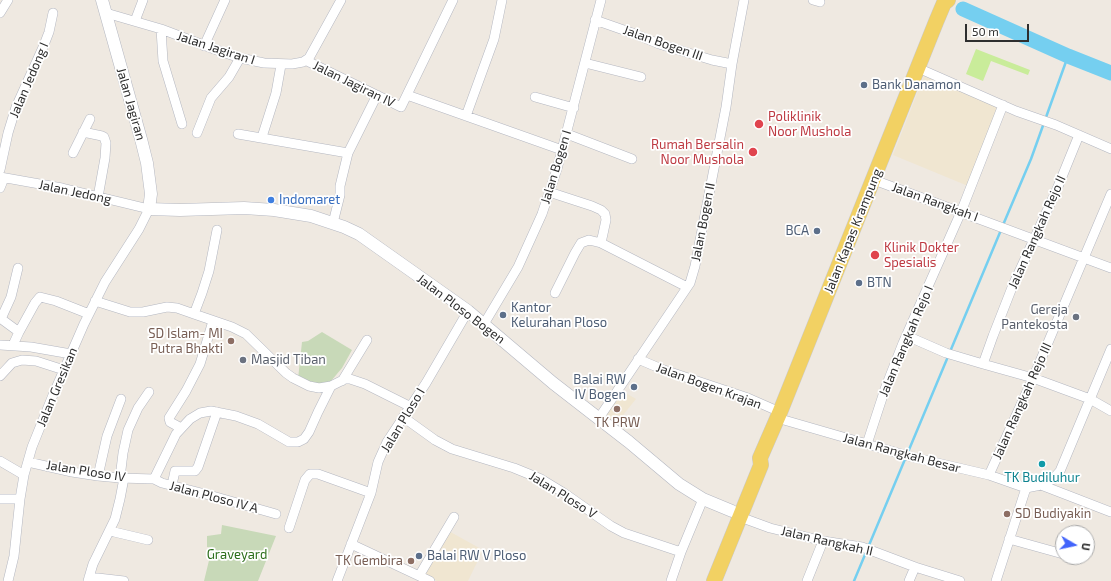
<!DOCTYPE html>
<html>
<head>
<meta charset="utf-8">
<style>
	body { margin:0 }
	#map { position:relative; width:1111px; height:581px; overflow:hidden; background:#efe9e1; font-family:"Exo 2",sans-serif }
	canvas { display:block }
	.north { position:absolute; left:1055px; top:525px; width:40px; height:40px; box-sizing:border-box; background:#fff; border:1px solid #ababab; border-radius:50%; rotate:99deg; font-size:11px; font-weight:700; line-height:16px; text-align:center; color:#2e2e2e }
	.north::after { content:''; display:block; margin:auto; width:14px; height:18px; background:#4264fb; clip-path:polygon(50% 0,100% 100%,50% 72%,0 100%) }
	.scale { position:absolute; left:965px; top:24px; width:64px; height:18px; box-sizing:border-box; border:2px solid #2e2e2e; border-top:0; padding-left:5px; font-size:12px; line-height:14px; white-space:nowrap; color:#2e2e2e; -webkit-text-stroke:3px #fff; paint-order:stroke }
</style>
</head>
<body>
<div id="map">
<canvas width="1111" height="581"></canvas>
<div class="north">U</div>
<div class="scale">50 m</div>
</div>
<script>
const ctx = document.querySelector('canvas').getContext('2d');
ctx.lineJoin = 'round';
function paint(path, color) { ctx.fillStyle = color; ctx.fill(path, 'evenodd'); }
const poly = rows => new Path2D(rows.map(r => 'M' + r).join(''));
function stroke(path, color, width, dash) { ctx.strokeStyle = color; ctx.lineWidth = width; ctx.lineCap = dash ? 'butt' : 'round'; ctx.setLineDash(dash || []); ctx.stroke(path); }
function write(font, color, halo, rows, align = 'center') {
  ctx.font = font + ' "Exo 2",sans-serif'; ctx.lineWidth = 3.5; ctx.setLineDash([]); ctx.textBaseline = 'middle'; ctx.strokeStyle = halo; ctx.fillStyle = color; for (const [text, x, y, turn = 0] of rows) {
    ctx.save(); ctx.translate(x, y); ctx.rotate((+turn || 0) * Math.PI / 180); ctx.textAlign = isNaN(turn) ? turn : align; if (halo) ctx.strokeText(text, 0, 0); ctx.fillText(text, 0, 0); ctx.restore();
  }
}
paint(poly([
	[924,76,1000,107,968,186,893,155],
	[619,389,636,399,615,425,601,415],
	[445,529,483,550,468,581,437,581,420,572]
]), '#f0e6d1');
paint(poly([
	[322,332,352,350,342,368,331,381,322,385,298,379,302,342,308,341],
	[222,525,276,536,258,581,204,581,212,548,207,547,207,536,221,534]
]), '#c8d9b8');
paint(poly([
	[976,49,1030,70,1028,75,991,61,983,81,966,74]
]), '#c9ec9a');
stroke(poly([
	[1003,225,1031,159,1068,56],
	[854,581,1001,230]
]), '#75cff0', 2.5);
stroke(poly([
	[963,9,1068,56,1111,73]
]), '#75cff0', 15);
const minor = poly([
	[813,0,820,2],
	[0,13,8,0],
	[106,13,161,29,214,49,240,58,264,63,292,64,303,62,309,58,341,0],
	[595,20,635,34,659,44,712,60,732,64],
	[135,21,143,0],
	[161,29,163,61,182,124],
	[204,46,225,0],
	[307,61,401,107,453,0],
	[585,63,641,77],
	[918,68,1016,111,1056,125,1111,149],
	[407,95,562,150],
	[535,97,574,108],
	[466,116,494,39,502,0],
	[83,132,102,136,104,137,106,143,105,158,98,197],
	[197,133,211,98,229,77,240,58],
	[238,134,348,153],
	[567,134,632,159],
	[262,137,276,93,281,65],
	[73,153,90,119],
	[0,170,8,133,16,107,44,45,49,32,53,13],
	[0,177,62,188,149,209,139,229,105,282,84,324,53,395,32,447,24,475,20,499,14,556,8,581],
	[874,180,1111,268],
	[0,188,4,178],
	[549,192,592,206,601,210,605,214,606,220,601,243,687,287],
	[333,223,340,195,340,186,348,153,377,95],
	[555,293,575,253,581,243,589,240,601,243],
	[95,301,130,312,143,312,167,307,177,308,194,314,232,327,246,334,286,373,293,378,309,386,319,388,331,386,345,379,350,379,365,384,411,407],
	[194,314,202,293,209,271,217,230],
	[0,318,19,332],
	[1,319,11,297,18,268],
	[484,324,518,267,542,214,557,169,601,0],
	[907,336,946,353,983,364,993,336,1013,285,1057,189,1079,135],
	[0,345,31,347,71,354],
	[13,345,19,332,35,303,40,297,56,301,89,314],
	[638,359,664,370,748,398,780,412],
	[983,364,1033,378,1090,399,1111,411],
	[0,376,12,363,22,360,36,361,64,370],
	[342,381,367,340],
	[403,417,435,440,452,449,514,468,541,479,564,493,611,526,624,533,681,552],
	[599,418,690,283,695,266,726,107,732,64,744,0],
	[777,418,912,457,989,475,1026,488,1041,485,1052,480,1060,471,1111,349],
	[181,428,170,422,169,418,186,391,200,364,213,321],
	[867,444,885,389,903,343,961,212,1003,105],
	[0,461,24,475],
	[28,462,72,472,98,476,120,478,154,479,176,434,190,419,200,413,211,411,236,416,258,424,289,442,298,442,304,439,309,432,318,412,331,386],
	[989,475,1033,378,1111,194],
	[98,476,107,436,121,399],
	[120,478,123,453,128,430,138,408,149,392],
	[154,479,162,483,209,495,276,514],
	[172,485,175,471,195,471,198,467,217,412],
	[1041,485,1111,512],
	[0,499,20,499],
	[740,517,770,528,823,541,862,547,915,567,960,581],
	[289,528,305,480,310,474,318,474,371,493],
	[110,531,148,540],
	[1009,539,1063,554],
	[351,544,430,581],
	[419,576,454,517],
	[89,577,124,581],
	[88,581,93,564,115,519,120,499,124,478],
	[337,581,371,493,378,462,387,442,426,383,468,311],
	[671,581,681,552,703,499],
	[807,581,823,541],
	[909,581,915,567],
	[996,581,1026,488]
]);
const tertiary = poly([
	[102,0,141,139,147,163,151,194,149,209,180,210,244,208,274,210,311,216,344,227,359,234,468,311,553,383,629,442,679,484,703,499,732,511]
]);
const primary = poly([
	[714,581,761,465,760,458,780,412,936,22,944,3,948,0]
]);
stroke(minor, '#b4b7c1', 10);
stroke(tertiary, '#b4b7c1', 13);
stroke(primary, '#c9c9c9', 16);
stroke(minor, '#fff', 9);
stroke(tertiary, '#fff', 12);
stroke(primary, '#f2d163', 15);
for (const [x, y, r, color] of [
	[864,85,4,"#5c6f8a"],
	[759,124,5,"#e0444e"],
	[753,152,5,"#e0444e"],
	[271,200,4,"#3f7fe0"],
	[817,231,4,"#5c6f8a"],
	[875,255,5,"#e0444e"],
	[859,283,4,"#5c6f8a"],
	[503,315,4,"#5c6f8a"],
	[1076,317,4,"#6b7280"],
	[231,341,4,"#8d6e63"],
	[243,360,4,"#6b7280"],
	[634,387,4,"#5c6f8a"],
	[617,409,4,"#8d6e63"],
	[1042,464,4,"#0f9aa8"],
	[1007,514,4,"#8d6e63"],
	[419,556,4,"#5c6f8a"],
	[411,561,4,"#8d6e63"]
]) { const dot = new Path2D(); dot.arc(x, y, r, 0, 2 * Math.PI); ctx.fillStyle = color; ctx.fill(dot); stroke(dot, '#fff', 1.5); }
write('13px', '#2e2e2e', '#fff', [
	["Jalan Bogen III",663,43,19],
	["Jalan Jagiran I",216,48,18],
	["Jalan Jedong I",29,80,-67],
	["Jalan Jagiran IV",354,84,26],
	["Jalan Jagiran",131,104,74],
	["Jalan Bogen I",556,167,-73],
	["Jalan Jedong",75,192,12],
	["Jalan Rangkah I",935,202,20],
	["Jalan Bogen II",703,222,-79],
	["Jalan Kapas Krampung",853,231,-68],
	["Jalan Rangkah Rejo II",1037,232,-66],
	["Jalan Ploso Bogen",461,309,37],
	["Jalan Rangkah Rejo I",906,341,-67],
	["Jalan Bogen Krajan",709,386,20],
	["Jalan Gresikan",57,387,-67],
	["Jalan Rangkah Rejo III",1022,401,-66],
	["Jalan Ploso I",403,420,-59],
	["Jalan Rangkah Besar",902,453,15],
	["Jalan Ploso IV",86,471,9],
	["Jalan Ploso V",563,495,32],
	["Jalan Ploso IV A",214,497,15],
	["Jalan Rangkah II",827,541,13]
]);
write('13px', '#4e5e75', '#fff', [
	["Bank Danamon",872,85],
	["BCA",809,231,"right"],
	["BTN",867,283],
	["Kantor",511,308],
	["Kelurahan Ploso",511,323],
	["Balai RW",626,380,"right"],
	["IV Bogen",626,395,"right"],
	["Balai RW V Ploso",427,556]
], 'left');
write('13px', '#be3a42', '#fff', [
	["Poliklinik",768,117],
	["Noor Mushola",768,132],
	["Rumah Bersalin",744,145,"right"],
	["Noor Mushola",744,160,"right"],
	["Klinik Dokter",884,248],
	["Spesialis",884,263]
], 'left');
write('13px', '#366cbe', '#fff', [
	["Indomaret",279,200]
], 'left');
write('13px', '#5b616d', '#fff', [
	["Gereja",1068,310],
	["Pantekosta",1068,325],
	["Masjid Tiban",251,360,"left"]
], 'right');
write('13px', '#785e54', '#fff', [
	["SD Islam- MI",223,334],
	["Putra Bhakti",223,349],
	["TK PRW",617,423,"center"],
	["SD Budiyakin",1015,514,"left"],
	["TK Gembira",403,561]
], 'right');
write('13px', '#0d838f', '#fff', [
	["TK Budiluhur",1042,478]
]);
write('13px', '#2c6e1b', '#fff', [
	["Graveyard",237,555]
]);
</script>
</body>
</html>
